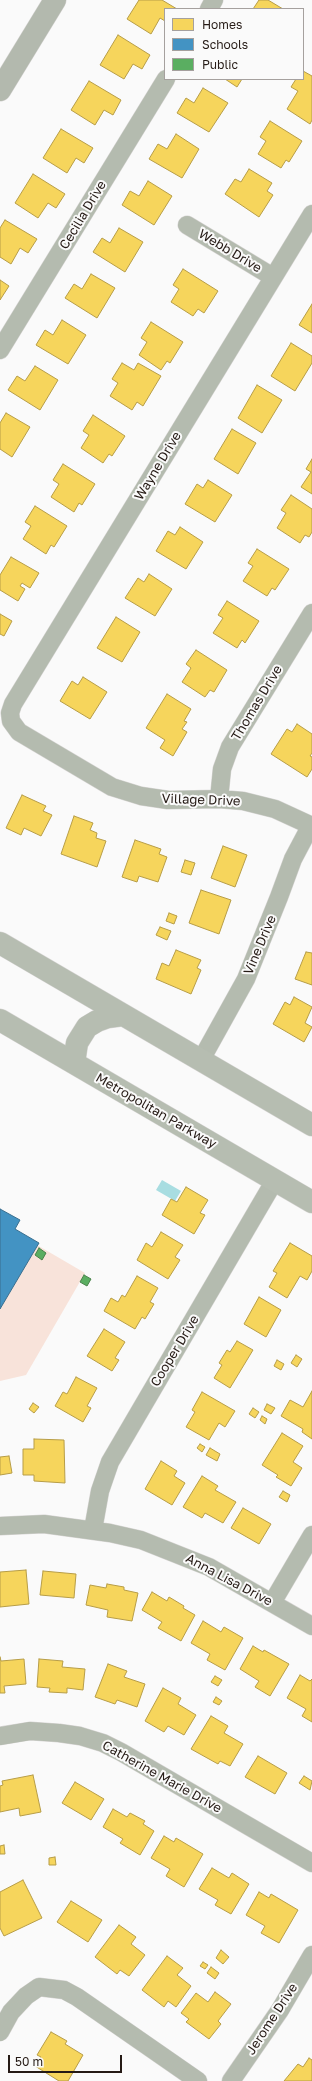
<!DOCTYPE html>
<html>
<head>
<meta charset="utf-8">
<style>
	body { margin:0 }
	#map { position:relative; width:312px; height:2081px; overflow:hidden; background:#fafafa; font-family:"Golos Text",sans-serif }
	canvas { display:block }
	.legend { position:absolute; left:164px; top:8px; width:140px; height:72px; box-sizing:border-box; background:#fafafa; border:1px solid #a5a09e; margin:0; padding:5px 7px; list-style:none; font-size:12px; color:#251a15 }
	.legend li { display:flex; align-items:center; gap:8px; height:20px }
	.legend b { width:20px; border:1px solid #a5a09e }
	.scale { position:absolute; left:8px; top:2055px; width:114px; height:18px; box-sizing:border-box; border:2px solid #251a15; border-top:0; padding-left:5px; font-size:12px; line-height:14px; white-space:nowrap; color:#251a15; -webkit-text-stroke:3px #fafafa; paint-order:stroke }
</style>
</head>
<body>
<div id="map">
<canvas width="312" height="2081"></canvas>
<ul class="legend">
<li><b style="height:11px;background:#f6d55c"></b>Homes</li>
<li><b style="height:11px;background:#4393c3"></b>Schools</li>
<li><b style="height:11px;background:#5aae61"></b>Public</li>
</ul>
<div class="scale">50 m</div>
</div>
<script>
const ctx = document.querySelector('canvas').getContext('2d');
ctx.lineJoin = 'round';
function paint(path, color) { ctx.fillStyle = color; ctx.fill(path, 'evenodd'); }
const poly = rows => new Path2D(rows.map(r => 'M' + r).join(''));
function stroke(path, color, width, dash) { ctx.strokeStyle = color; ctx.lineWidth = width; ctx.lineCap = dash ? 'butt' : 'round'; ctx.setLineDash(dash || []); ctx.stroke(path); }
function write(font, color, halo, rows, align = 'center') {
  ctx.font = font + ' "Golos Text",sans-serif'; ctx.lineWidth = 4; ctx.setLineDash([]); ctx.textBaseline = 'middle'; ctx.strokeStyle = halo; ctx.fillStyle = color; for (const [text, x, y, turn = 0] of rows) {
    ctx.save(); ctx.translate(x, y); ctx.rotate((+turn || 0) * Math.PI / 180); ctx.textAlign = isNaN(turn) ? turn : align; if (halo) ctx.strokeText(text, 0, 0); ctx.fillText(text, 0, 0); ctx.restore();
  }
}
paint(poly([
	[37,1245,85,1273,26,1375,0,1381,0,1309]
]), '#f8e3da');
paint(poly([
	[162,1180,181,1191,175,1201,156,1190]
]), '#a8dde1');
const homes = poly([
	[139,0,162,0,177,9,165,9,165,21,160,18,151,34,127,19,139,0],
	[259,0,268,0,283,9,253,9,259,0],
	[118,35,150,55,142,69,133,64,124,79,100,65,118,35],
	[303,71,312,76,312,120,310,124,287,109,298,91,291,87,296,79,303,79,303,71],
	[225,79,242,79,237,87,225,79],
	[89,81,121,100,113,115,104,110,95,125,71,110,89,81],
	[203,88,228,103,209,132,177,113,186,98,194,103,203,88],
	[270,121,302,141,289,162,286,160,281,168,258,154,266,141,260,137,270,121],
	[61,129,93,148,84,163,76,158,67,173,43,158,61,129],
	[176,134,199,149,182,178,149,159,158,144,167,149,176,134],
	[249,169,272,183,267,191,273,195,259,217,225,194,235,179,241,182,249,169],
	[33,174,65,194,56,208,48,203,38,218,15,203,33,174],
	[148,181,172,196,154,225,122,205,130,191,139,196,148,181],
	[5,220,37,239,28,253,20,248,11,264,0,257,0,228,5,220],
	[119,228,143,242,125,272,93,252,102,238,110,243,119,228],
	[183,269,218,291,204,313,198,309,193,316,171,302,179,289,173,285,183,269],
	[91,274,115,288,97,318,65,298,74,284,82,289,91,274],
	[0,280,9,286,0,300,0,280],
	[312,304,312,333,299,325,312,304],
	[62,320,86,335,68,364,36,345,45,330,53,335,62,320],
	[151,322,183,342,170,363,167,361,161,370,139,355,147,342,141,338,151,322],
	[291,343,312,356,312,363,295,391,271,376,291,343],
	[122,363,134,370,138,363,161,376,143,406,137,402,132,410,110,396,118,383,112,379,122,363],
	[35,366,58,380,40,410,8,390,17,376,25,381,35,366],
	[257,385,282,400,262,433,238,418,257,385],
	[6,413,30,427,12,457,0,449,0,423,6,413],
	[93,415,125,436,112,456,109,454,103,463,81,448,89,435,83,431,93,415],
	[232,429,256,443,238,474,214,459,232,429],
	[312,459,312,494,301,487,311,472,306,469,312,459],
	[63,464,95,484,82,505,79,503,74,512,51,497,59,484,53,480,63,464],
	[208,480,232,495,215,522,185,504,197,484,203,488,208,480],
	[291,495,312,509,312,532,309,537,305,535,300,543,277,528,286,513,281,510,291,495],
	[35,506,67,526,54,547,51,545,46,554,23,539,31,526,25,522,35,506],
	[180,527,203,542,186,569,156,551,168,531,175,535,180,527],
	[257,549,289,569,275,590,272,588,267,596,243,581,253,566,248,563,257,549],
	[11,557,39,573,30,588,22,583,20,586,25,589,18,601,0,590,0,575,11,557],
	[149,574,172,589,155,616,125,598,138,578,144,582,149,574],
	[227,601,259,621,245,643,242,640,237,648,213,633,223,618,218,615,227,601],
	[0,614,12,621,4,636,0,634,0,614],
	[116,617,140,632,122,662,97,648,116,617],
	[196,650,227,670,214,692,210,690,205,697,182,682,191,668,186,664,196,650],
	[83,677,107,692,90,719,60,701,72,681,78,685,83,677],
	[167,694,191,709,184,721,187,722,182,729,187,732,173,756,160,748,165,740,146,728,167,694],
	[297,724,312,734,312,753,310,756,312,757,312,769,307,777,271,754,287,729,292,732,297,724],
	[22,795,46,806,43,811,52,815,41,836,24,828,21,835,6,828,22,795],
	[74,816,93,823,90,830,97,833,96,838,106,841,97,867,61,854,74,816],
	[135,840,161,849,159,854,167,857,158,882,139,876,137,882,122,877,135,840],
	[223,846,247,855,235,887,211,878,223,846],
	[185,860,195,863,191,875,181,872,185,860],
	[201,890,231,900,219,934,189,923,201,890],
	[169,913,177,916,174,924,166,921,169,913],
	[160,927,171,931,167,940,156,935,160,927],
	[176,950,201,960,197,968,201,970,191,994,156,979,162,963,169,966,176,950],
	[306,952,312,953,312,985,295,979,306,952],
	[294,997,312,1007,305,1023,312,1027,304,1042,273,1024,285,1002,290,1005,294,997],
	[186,1187,208,1200,200,1213,205,1215,194,1234,162,1215,171,1199,177,1202,186,1187],
	[161,1232,183,1245,175,1257,180,1260,168,1279,137,1260,146,1243,152,1247,161,1232],
	[290,1243,312,1256,312,1271,307,1280,300,1276,287,1298,269,1287,277,1273,273,1271,290,1243],
	[137,1276,158,1288,150,1302,154,1304,145,1319,142,1317,135,1329,104,1311,111,1298,118,1302,122,1295,125,1297,137,1276],
	[259,1297,281,1310,266,1337,244,1324,259,1297],
	[104,1329,125,1342,115,1358,119,1360,112,1371,87,1356,104,1329],
	[237,1341,253,1350,230,1388,214,1378,222,1365,219,1363,227,1350,230,1352,237,1341],
	[296,1355,302,1359,297,1367,291,1363,296,1355],
	[277,1360,284,1364,281,1370,274,1366,277,1360],
	[76,1377,97,1388,87,1406,91,1408,83,1422,55,1406,63,1392,67,1394,76,1377],
	[312,1391,312,1439,302,1432,303,1429,281,1416,290,1400,303,1407,312,1391],
	[202,1392,235,1411,225,1427,219,1423,209,1440,186,1427,195,1412,192,1410,202,1392],
	[33,1403,39,1407,34,1413,29,1409,33,1403],
	[267,1404,275,1408,271,1414,264,1410,267,1404],
	[253,1408,259,1412,255,1418,249,1414,253,1408],
	[262,1416,267,1419,265,1424,260,1420,262,1416],
	[282,1433,303,1446,293,1462,302,1468,291,1486,276,1477,278,1475,262,1465,282,1433],
	[34,1439,64,1440,65,1483,34,1481,34,1475,23,1475,23,1449,34,1449,34,1439],
	[200,1444,205,1447,202,1452,197,1448,200,1444],
	[210,1448,220,1454,217,1461,206,1455,210,1448],
	[9,1456,12,1473,0,1475,0,1457,9,1456],
	[161,1461,177,1471,174,1476,185,1483,172,1505,145,1489,161,1461],
	[202,1476,218,1486,215,1490,236,1502,223,1523,205,1513,202,1518,183,1507,202,1476],
	[283,1491,290,1495,287,1502,279,1497,283,1491],
	[243,1508,271,1524,259,1544,231,1528,243,1508],
	[26,1570,29,1604,0,1607,0,1572,26,1570],
	[43,1571,76,1574,74,1598,40,1595,43,1571],
	[107,1584,124,1587,124,1590,138,1593,132,1621,107,1617,108,1610,86,1605,90,1585,106,1588,107,1584],
	[152,1592,167,1601,169,1597,184,1606,183,1608,195,1615,181,1641,158,1628,162,1622,142,1610,152,1592],
	[203,1621,221,1632,224,1627,243,1638,225,1670,207,1660,210,1654,191,1643,203,1621],
	[253,1646,263,1652,264,1650,289,1664,270,1696,255,1687,259,1681,240,1669,253,1646],
	[0,1657,1,1661,24,1659,26,1684,4,1686,5,1693,0,1693,0,1657],
	[39,1659,63,1661,62,1667,85,1669,83,1690,67,1688,67,1693,49,1692,50,1688,37,1687,39,1659],
	[108,1664,127,1671,124,1677,145,1684,137,1707,117,1700,115,1704,95,1697,108,1664],
	[300,1675,310,1681,312,1679,312,1722,302,1716,306,1709,287,1698,300,1675],
	[215,1676,222,1680,218,1686,211,1682,215,1676],
	[163,1688,181,1698,178,1704,196,1715,184,1735,168,1726,164,1732,145,1721,163,1688],
	[216,1697,222,1701,219,1705,213,1702,216,1697],
	[211,1716,228,1726,224,1733,243,1744,230,1766,220,1761,218,1764,191,1749,211,1716],
	[258,1756,287,1773,275,1794,245,1777,258,1756],
	[33,1775,41,1812,20,1816,19,1808,0,1812,0,1786,3,1785,2,1781,33,1775],
	[304,1776,312,1781,310,1790,299,1783,304,1776],
	[75,1782,104,1799,91,1820,62,1803,75,1782],
	[113,1809,127,1817,130,1813,145,1821,143,1824,154,1831,140,1855,120,1843,123,1839,103,1827,113,1809],
	[164,1836,174,1842,176,1838,203,1854,184,1887,166,1876,170,1869,151,1858,164,1836],
	[4,1845,5,1854,0,1854,0,1846,4,1845],
	[55,1857,56,1865,49,1865,49,1858,55,1857],
	[212,1868,229,1878,232,1873,249,1884,231,1914,215,1905,218,1900,199,1889,212,1868],
	[23,1880,42,1918,4,1936,0,1928,0,1892,23,1880],
	[259,1892,269,1898,271,1894,298,1910,279,1943,261,1933,265,1926,246,1915,259,1892],
	[71,1901,102,1920,88,1942,57,1922,71,1901],
	[119,1925,136,1937,131,1944,145,1955,129,1976,120,1970,117,1974,95,1957,119,1925],
	[221,1950,229,1957,223,1964,216,1958,221,1950],
	[167,1956,183,1968,177,1975,191,1986,176,2007,168,2001,164,2007,142,1990,167,1956],
	[203,1962,208,1965,205,1969,200,1966,203,1962],
	[211,1967,219,1973,215,1979,207,1973,211,1967],
	[215,1992,231,2004,218,2021,221,2024,209,2039,186,2022,189,2019,181,2013,196,1993,208,2002,215,1992],
	[51,2032,67,2041,65,2044,83,2055,68,2081,59,2081,35,2066,41,2057,37,2055,51,2032],
	[309,2058,312,2060,312,2081,284,2081,298,2064,303,2067,309,2058]
]);
paint(homes, '#f6d55c');
stroke(homes, '#b79d47', 1);
const schools = poly([
	[0,1209,20,1220,15,1229,39,1243,0,1309,0,1209]
]);
paint(schools, '#4393c3');
stroke(schools, '#3a6f8f', 1);
const public = poly([
	[39,1248,46,1253,42,1260,35,1255,39,1248],
	[84,1275,91,1279,87,1286,80,1282,84,1275]
]);
paint(public, '#5aae61');
stroke(public, '#4a824a', 1);
const street = poly([
	[209,9,214,0],
	[312,214,13,704,10,713,11,721,19,732,112,787,141,796,168,800,219,799,243,801,275,809,312,826],
	[187,225,273,277],
	[0,350,166,79],
	[219,799,222,769,230,747,312,613],
	[201,1060,246,979,279,897,293,859,311,825],
	[0,1526,44,1524,110,1533,141,1540,209,1567,312,1626],
	[93,1530,100,1491,110,1462,275,1180],
	[272,1603,312,1535],
	[0,1736,30,1731,59,1733,80,1736,103,1743,121,1752,312,1863],
	[0,2032,11,2012,26,1996,39,1987,64,1990,77,1997,198,2081],
	[231,2081,280,2010,312,1955]
]);
const secondary = poly([
	[0,90,55,0]
]);
const primary = poly([
	[0,943,312,1125],
	[0,1020,312,1202],
	[74,1063,77,1043,87,1027,97,1021,108,1017,123,1015]
]);
stroke(street, '#d8d6d5', 19);
stroke(secondary, '#d8d6d5', 23);
stroke(primary, '#d8d6d5', 23);
stroke(street, '#b4bbaf', 18);
stroke(secondary, '#b3b9ae', 22);
stroke(primary, '#b6bdb1', 22);
write('13px', '#251a15', '#fafafa', [
	["Cecilia Drive",83,215,-59],
	["Webb Drive",230,251,31],
	["Wayne Drive",158,466,-59],
	["Thomas Drive",257,703,-59],
	["Village Drive",201,800,2],
	["Vine Drive",260,945,-67],
	["Metropolitan Parkway",156,1111,30],
	["Cooper Drive",175,1351,-59],
	["Anna Lisa Drive",229,1580,28],
	["Catherine Marie Drive",162,1777,29],
	["Jerome Drive",272,2019,-57]
]);
</script>
</body>
</html>
